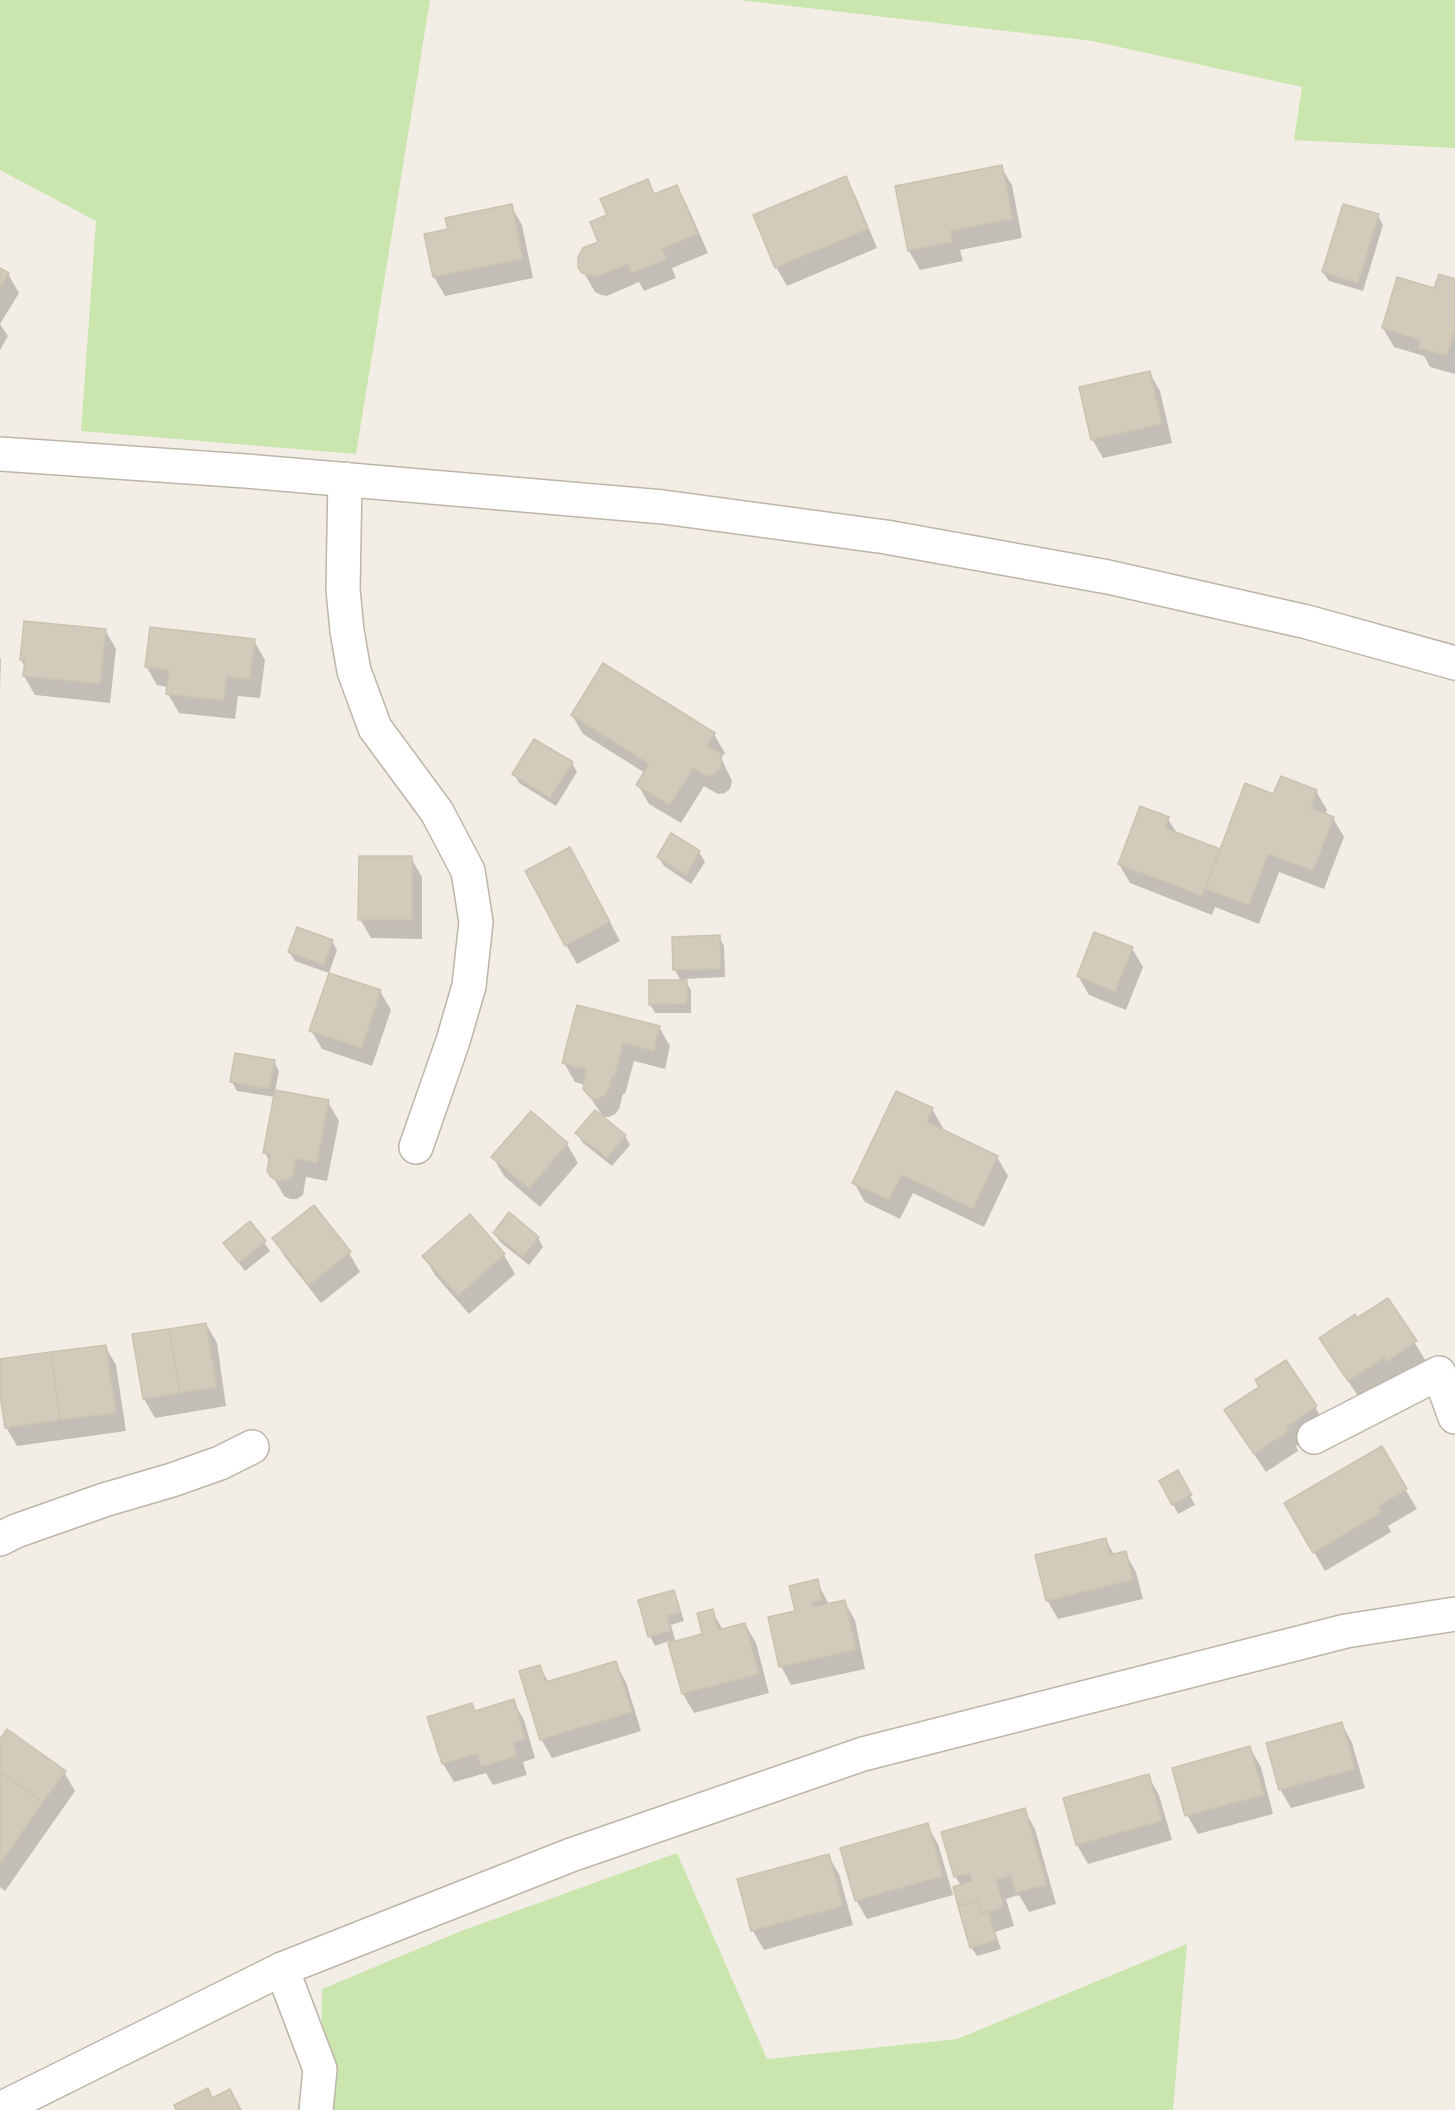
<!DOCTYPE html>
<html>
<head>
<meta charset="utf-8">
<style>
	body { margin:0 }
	canvas { display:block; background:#f2eee5 }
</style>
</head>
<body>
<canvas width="1455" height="2110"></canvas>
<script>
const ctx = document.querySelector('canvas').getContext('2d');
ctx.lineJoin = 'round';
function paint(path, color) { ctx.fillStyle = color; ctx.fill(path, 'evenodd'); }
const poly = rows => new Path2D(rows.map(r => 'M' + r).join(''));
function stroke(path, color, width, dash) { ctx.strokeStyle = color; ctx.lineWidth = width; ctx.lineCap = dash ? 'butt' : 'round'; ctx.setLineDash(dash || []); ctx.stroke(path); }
paint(poly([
	[0,0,430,0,356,454,81,431,96,221,0,170],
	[739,0,1455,0,1455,148,1294,140,1302,87,1092,41],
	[677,1853,767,2059,957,2039,1187,1944,1173,2110,320,2110,322,1989,461,1931]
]), '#cbe5af');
paint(poly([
	[1001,167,1012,185,1022,238,960,250,963,261,920,270,909,251,897,188],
	[845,178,856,197,877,248,787,286,776,267],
	[647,181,655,195,677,187,687,205,708,253,672,268,676,278,644,291,639,282,607,296,601,295,595,292,580,266,600,243,609,215],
	[511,206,522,225,533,278,445,296,434,277,425,236,449,230],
	[1378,216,1383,225,1363,291,1329,281,1323,272],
	[0,270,8,274,19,293,0,324,8,336,0,350],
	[1455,280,1455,374,1430,367,1424,356,1394,347,1383,328,1435,290],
	[1149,372,1160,391,1172,443,1103,458,1092,439],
	[105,630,116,649,110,703,35,695,24,676,25,667,21,660],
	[254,641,265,660,260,698,238,696,235,719,179,713,168,694,168,687,157,685,146,666],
	[0,657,1,660,0,690],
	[572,715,714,734,725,753,721,758,732,781,730,789,725,793,718,794,704,786,681,823,649,804,638,785,645,773,583,734],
	[572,763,577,772,556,806,519,783,514,774],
	[1316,791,1327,810,1325,815,1333,818,1344,837,1324,889,1279,872,1259,924,1215,907,1212,915,1130,883,1119,864,1168,819,1178,835,1221,851,1274,796],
	[672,835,699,852,705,862,691,884,664,866,658,857],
	[411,858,422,877,422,939,371,938,360,919],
	[581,867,620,941,577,964,566,945],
	[719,937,724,946,725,977,684,979,691,990,691,1013,655,1013,650,1004,681,981,675,970,674,938],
	[332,941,337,950,329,973,295,961,289,952],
	[1132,948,1143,967,1126,1010,1089,995,1078,976],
	[380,991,391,1010,372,1066,322,1049,311,1030],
	[659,1027,670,1046,665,1069,634,1061,625,1094,623,1094,619,1109,615,1114,609,1117,603,1117,585,1089,585,1085,575,1082,564,1063],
	[274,1061,279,1071,275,1091,328,1102,339,1121,327,1181,306,1177,303,1195,297,1199,290,1199,284,1196,269,1170,270,1162,265,1153,275,1097,237,1091,232,1082],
	[932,1109,943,1128,942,1131,997,1157,1008,1176,984,1227,913,1193,900,1219,865,1202,854,1183],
	[577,1134,625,1136,630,1145,612,1166,583,1143],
	[567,1144,578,1163,540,1207,504,1176,493,1157],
	[470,1216,504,1255,515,1274,469,1314,435,1275,424,1256],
	[495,1233,538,1238,543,1247,529,1265,500,1242],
	[274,1238,349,1253,360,1272,321,1303,285,1257],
	[264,1242,270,1251,245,1271,225,1244],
	[1388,1300,1426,1361,1398,1380,1396,1376,1360,1399,1332,1357,1357,1321],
	[206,1324,217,1343,226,1406,155,1418,144,1399],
	[105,1346,116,1365,126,1431,17,1446,6,1427,0,1384,0,1361],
	[1315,1407,1326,1426,1296,1446,1298,1451,1266,1472,1237,1429],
	[1381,1448,1417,1509,1388,1526,1391,1532,1325,1571,1286,1504],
	[1178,1472,1195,1505,1178,1514,1161,1481],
	[1105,1539,1115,1556,1125,1553,1136,1572,1143,1599,1058,1619,1047,1600],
	[817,1581,829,1605,844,1601,855,1620,865,1669,791,1685,781,1666,797,1612],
	[673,1592,678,1601,684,1621,671,1625,676,1643,704,1635,712,1611,723,1630,745,1624,756,1643,769,1693,694,1713,683,1694,669,1641,655,1646,650,1636],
	[615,1663,626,1682,641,1731,552,1758,541,1739,540,1667,549,1683],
	[513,1701,524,1720,535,1758,523,1762,527,1775,493,1785,486,1773,454,1782,443,1764,472,1705,476,1712],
	[1342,1724,1352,1743,1365,1788,1291,1808,1280,1789],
	[0,1741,64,1772,75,1791,5,1891,0,1887],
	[1250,1748,1261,1767,1273,1814,1198,1834,1187,1815],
	[1148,1776,1159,1795,1172,1840,1088,1864,1077,1845],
	[1024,1810,1035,1829,1056,1904,1029,1912,1019,1895,1006,1899,1014,1926,995,1932,1001,1949,977,1956,971,1947,961,1886,955,1876],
	[927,1825,938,1844,953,1895,867,1919,856,1900],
	[828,1855,839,1874,853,1925,764,1950,753,1931,739,1880]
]), '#0003');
const building = poly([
	[1002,165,1013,219,950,231,953,242,908,251,895,186,1002,165],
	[846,176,868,229,775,268,753,215,846,176],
	[648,179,654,194,677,185,698,234,662,249,667,259,632,273,628,264,596,277,582,273,578,267,578,257,583,248,598,242,590,222,607,215,600,199,648,179],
	[512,204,523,259,433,277,424,234,448,229,445,218,512,204],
	[1343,204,1379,214,1358,283,1322,272,1343,204],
	[0,268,9,273,0,288,0,268],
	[1439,274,1455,279,1455,330,1447,356,1418,348,1420,340,1382,328,1397,277,1434,288,1439,274],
	[1150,371,1162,424,1091,440,1079,387,1150,371],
	[24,621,106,629,100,684,23,676,25,660,20,660,24,621],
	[150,627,255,639,250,679,227,677,224,701,166,694,169,670,145,667,150,627],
	[603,663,715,733,707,745,720,753,722,761,720,769,714,775,706,776,693,768,670,805,636,785,649,764,571,715,603,663],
	[534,739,573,762,550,798,512,774,534,739],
	[1281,776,1317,790,1311,808,1334,817,1313,871,1268,854,1249,905,1205,889,1245,783,1273,794,1281,776],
	[1140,806,1169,817,1165,828,1220,849,1202,896,1118,864,1140,806],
	[671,833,700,851,686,875,657,857,671,833],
	[570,847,610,922,565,946,525,871,570,847],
	[359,856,412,856,412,920,358,920,359,856],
	[297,927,333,940,324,965,288,952,297,927],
	[1094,932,1133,947,1115,992,1077,976,1094,932],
	[720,935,721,969,673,970,672,937,720,935],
	[329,973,381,990,362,1048,309,1031,329,973],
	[649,980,687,980,687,1004,649,1005,649,980],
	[577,1005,660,1026,654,1051,623,1043,615,1076,612,1076,609,1090,605,1095,598,1099,591,1098,583,1089,586,1069,562,1063,577,1005],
	[235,1053,275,1060,269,1089,230,1082,235,1053],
	[275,1090,329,1100,317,1163,296,1159,293,1175,286,1181,278,1181,271,1177,267,1171,270,1154,263,1153,275,1090],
	[896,1091,933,1108,927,1122,998,1156,973,1209,902,1175,889,1200,852,1183,896,1091],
	[595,1110,626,1135,607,1158,575,1133,595,1110],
	[531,1111,568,1143,529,1189,491,1157,531,1111],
	[314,1205,351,1252,309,1285,272,1238,314,1205],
	[509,1212,539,1237,523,1257,493,1233,509,1212],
	[470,1214,505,1254,458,1296,422,1256,470,1214],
	[250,1221,266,1241,239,1263,223,1243,250,1221],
	[1388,1298,1417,1341,1386,1362,1384,1358,1348,1381,1319,1338,1355,1314,1357,1318,1388,1298],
	[206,1323,217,1387,180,1393,169,1329,206,1323],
	[169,1329,180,1393,143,1399,132,1334,169,1329],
	[106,1345,116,1413,60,1420,51,1352,106,1345],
	[51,1352,60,1420,5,1428,0,1395,0,1359,51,1352],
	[1286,1360,1317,1406,1286,1427,1289,1431,1254,1454,1224,1410,1259,1387,1255,1380,1286,1360],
	[1382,1446,1407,1489,1378,1507,1382,1512,1313,1553,1284,1503,1382,1446],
	[1178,1470,1192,1495,1172,1505,1159,1481,1178,1470],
	[1106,1538,1110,1555,1126,1551,1133,1580,1046,1601,1035,1555,1106,1538],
	[818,1579,822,1600,812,1602,812,1607,845,1600,856,1650,779,1667,768,1617,795,1611,789,1586,818,1579],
	[674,1590,680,1612,667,1616,671,1631,648,1637,638,1600,674,1590],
	[713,1609,718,1630,745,1623,759,1674,682,1694,668,1643,702,1634,697,1613,713,1609],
	[616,1661,632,1712,540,1740,519,1671,540,1665,546,1682,616,1661],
	[514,1699,525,1739,513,1743,517,1756,481,1767,477,1754,442,1764,427,1717,472,1703,475,1711,514,1699],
	[1342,1722,1355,1769,1279,1790,1266,1743,1342,1722],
	[7,1729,66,1771,43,1802,0,1772,0,1739,7,1729],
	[1250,1746,1264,1795,1185,1816,1172,1768,1250,1746],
	[0,1772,43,1802,0,1864,0,1772],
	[1149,1774,1162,1821,1076,1845,1063,1798,1149,1774],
	[1025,1808,1047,1885,1016,1893,1011,1875,996,1880,1004,1907,981,1914,978,1901,958,1906,953,1887,972,1881,970,1873,954,1877,941,1832,1025,1808],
	[928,1823,943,1876,855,1901,840,1848,928,1823],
	[829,1854,843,1906,751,1931,737,1879,829,1854],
	[978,1901,981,1914,988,1911,997,1940,970,1948,958,1906,978,1901],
	[208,2088,212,2098,230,2089,241,2110,176,2110,174,2105,208,2088]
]);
paint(building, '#d3cabb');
stroke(building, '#cdc2af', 1.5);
const minor = poly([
	[0,454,246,471,663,507,886,537,1108,577,1307,622,1455,663],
	[345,479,343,589,347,631,354,671,375,728,437,812,468,871,476,922,469,986,453,1041,416,1147],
	[1314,1437,1439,1373,1455,1417],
	[0,1539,16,1531,104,1500,172,1480,220,1463,252,1447],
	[282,1969,320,2069,316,2110]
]);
const tertiary = poly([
	[0,2109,282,1969,571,1855,863,1754,1346,1631,1455,1614]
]);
stroke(minor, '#bdb6a8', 36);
stroke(tertiary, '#bdb6a8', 36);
stroke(minor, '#fff', 33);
stroke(tertiary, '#fff', 33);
</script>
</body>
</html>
